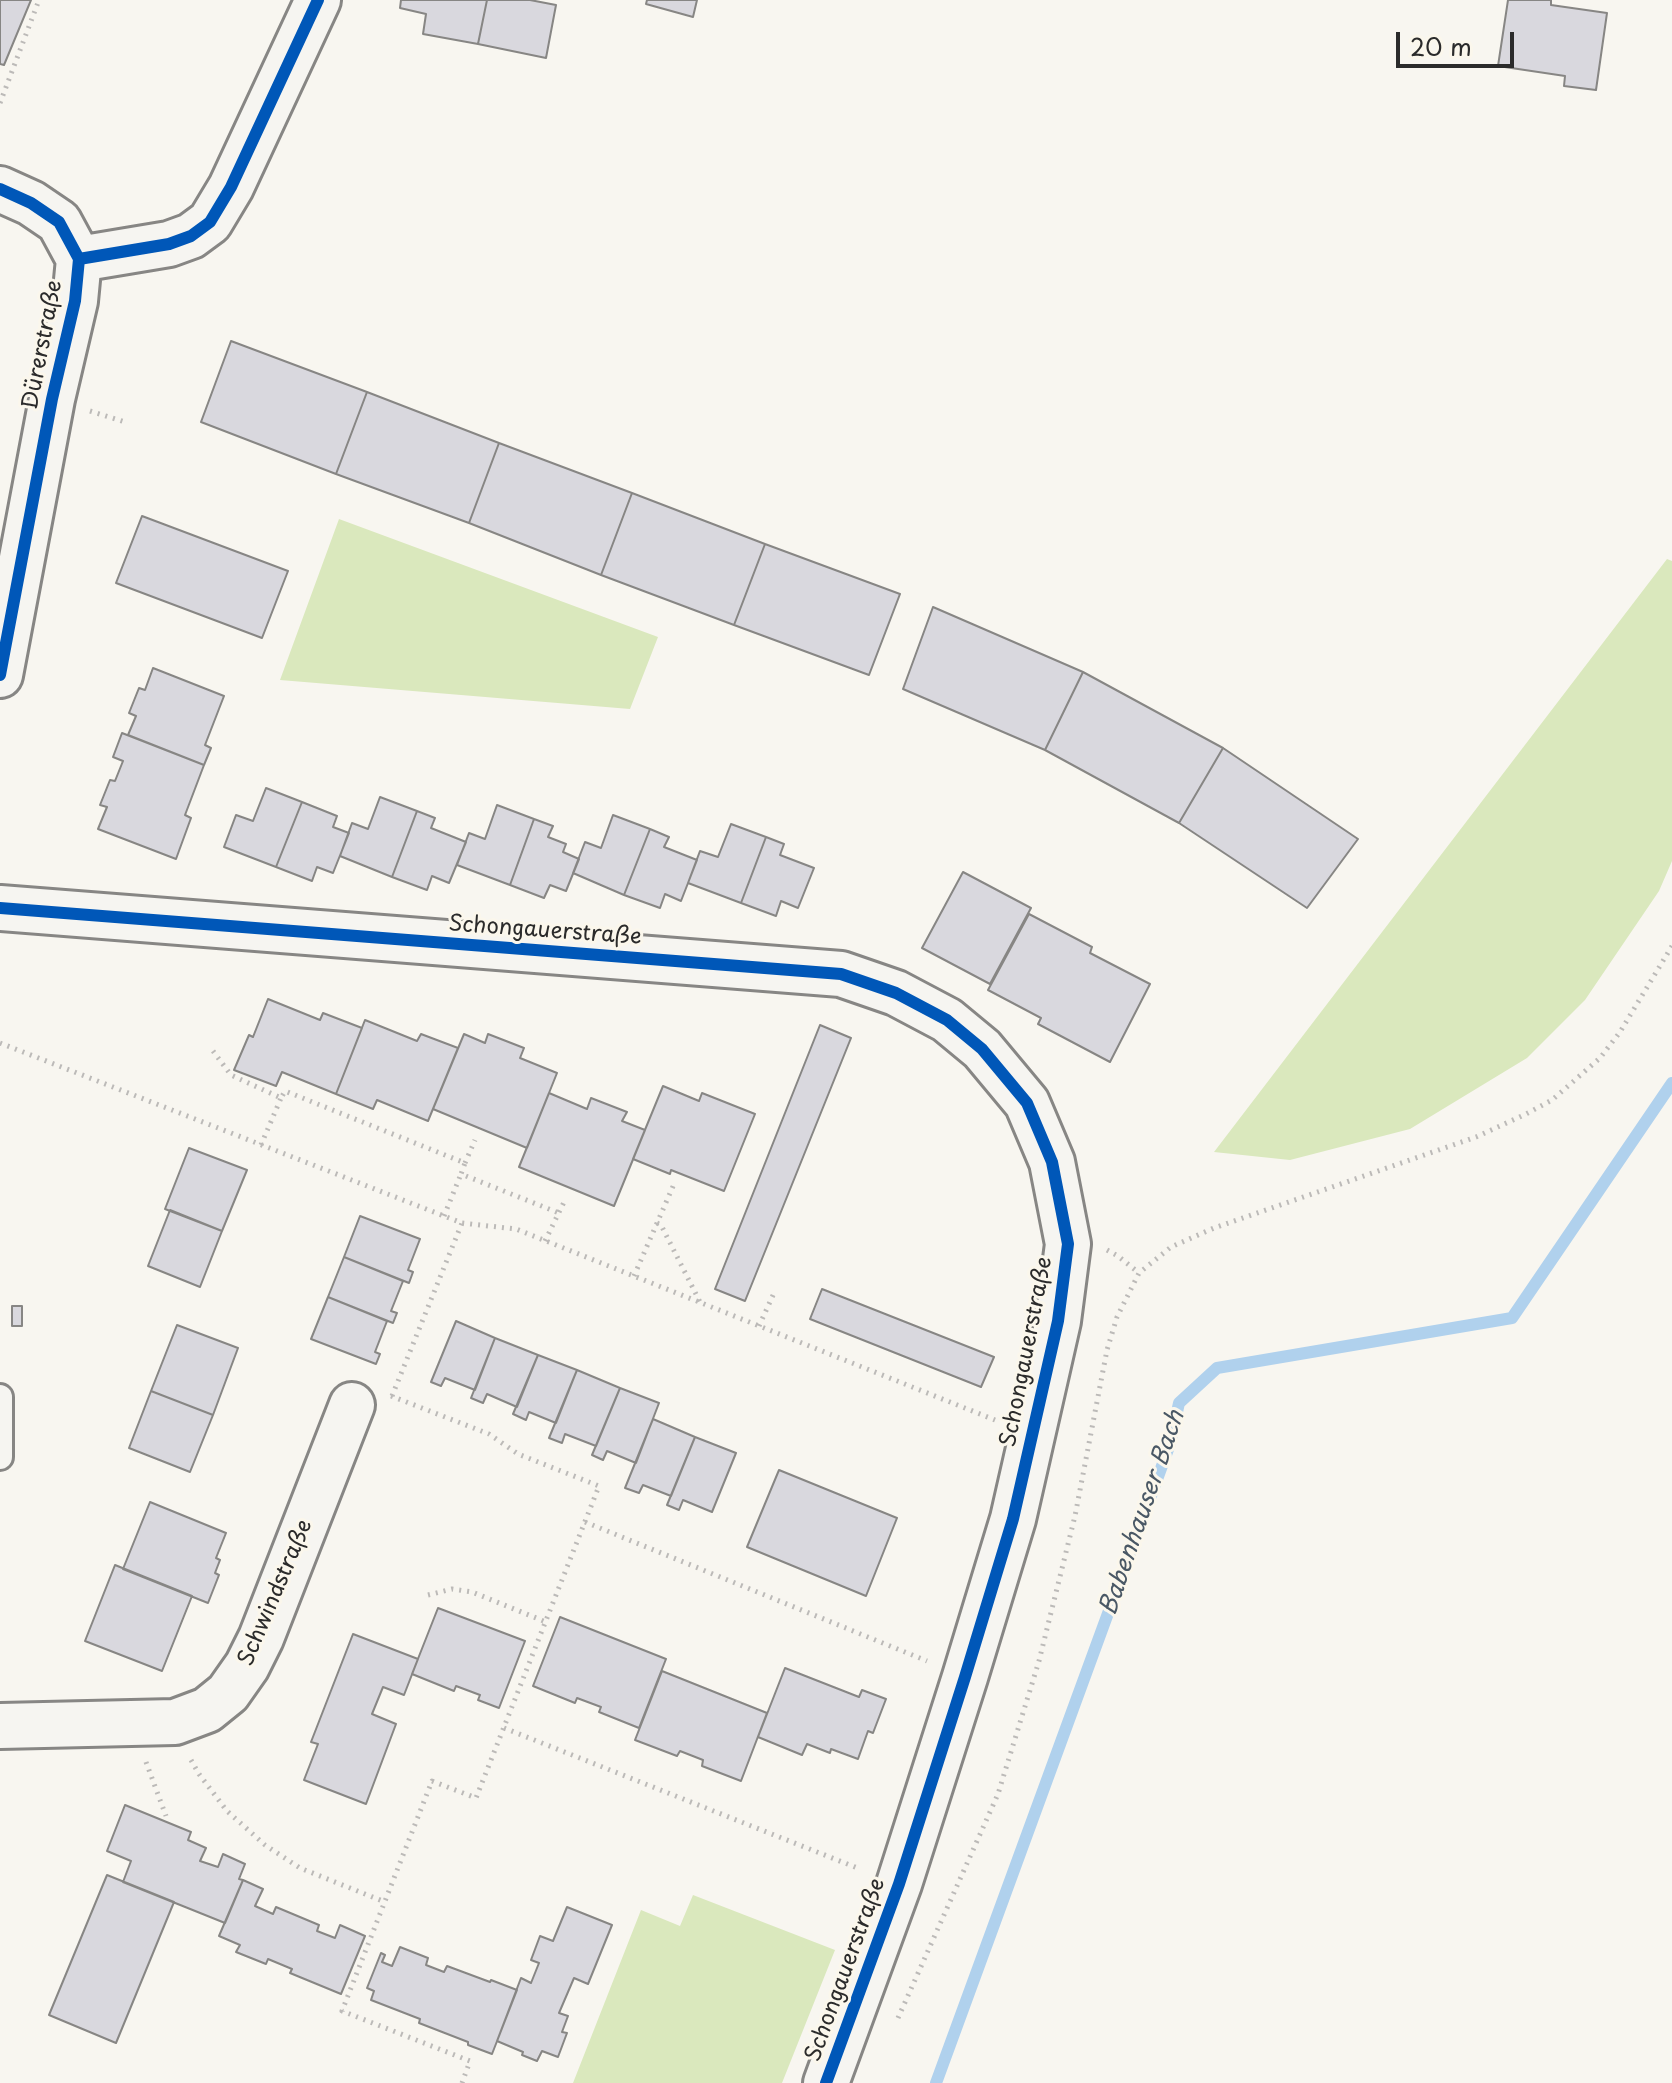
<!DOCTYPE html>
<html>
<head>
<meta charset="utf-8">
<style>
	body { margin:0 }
	#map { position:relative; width:1672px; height:2083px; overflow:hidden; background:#f8f6f0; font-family:"Playpen Sans",sans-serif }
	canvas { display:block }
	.scale { position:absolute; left:1396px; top:32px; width:118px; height:36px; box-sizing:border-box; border:4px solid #2b2b2b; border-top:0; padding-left:10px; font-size:24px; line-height:28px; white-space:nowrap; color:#2b2b2b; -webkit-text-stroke:6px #fbf7ec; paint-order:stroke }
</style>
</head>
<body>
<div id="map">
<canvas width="1672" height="2083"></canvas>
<div class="scale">20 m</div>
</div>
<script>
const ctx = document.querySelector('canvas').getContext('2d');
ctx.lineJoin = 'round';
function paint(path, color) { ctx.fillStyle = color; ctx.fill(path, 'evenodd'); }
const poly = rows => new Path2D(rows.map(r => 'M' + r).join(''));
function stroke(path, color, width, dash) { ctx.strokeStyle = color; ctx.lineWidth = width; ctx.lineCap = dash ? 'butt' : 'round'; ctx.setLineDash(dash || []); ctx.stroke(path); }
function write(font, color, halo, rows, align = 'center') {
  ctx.font = font + ' "Playpen Sans",sans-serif'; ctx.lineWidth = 6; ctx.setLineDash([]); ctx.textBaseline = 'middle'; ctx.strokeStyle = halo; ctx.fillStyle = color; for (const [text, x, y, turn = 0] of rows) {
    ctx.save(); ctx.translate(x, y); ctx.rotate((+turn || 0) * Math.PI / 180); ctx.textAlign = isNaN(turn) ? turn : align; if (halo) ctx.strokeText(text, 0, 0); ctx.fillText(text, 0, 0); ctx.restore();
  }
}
paint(poly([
	[339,519,658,637,630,709,280,680],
	[1667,559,1672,561,1672,861,1659,891,1585,1000,1527,1058,1410,1129,1290,1160,1214,1152],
	[693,1895,835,1950,782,2083,573,2083,641,1910,680,1926]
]), '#dae8bd');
stroke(poly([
	[936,2083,1170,1444,1179,1403,1217,1368,1512,1318,1672,1083]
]), '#b0d1ed', 12);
const building = poly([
	[0,0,31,0,4,65,0,64,0,0],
	[401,0,487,0,478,44,423,34,426,14,400,8,401,0],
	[487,0,530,0,556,5,546,58,478,44,487,0],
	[647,0,697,0,693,17,646,4,647,0],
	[1508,0,1551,0,1551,5,1607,13,1596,90,1564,86,1565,76,1498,66,1508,0],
	[231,341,367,392,336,474,201,422,231,341],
	[367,392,499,443,469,523,336,474,367,392],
	[499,443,632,493,601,575,469,523,499,443],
	[632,493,765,544,734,625,601,575,632,493],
	[142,516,288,571,262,638,116,583,142,516],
	[765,544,900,594,869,675,734,625,765,544],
	[933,607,1083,672,1045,750,903,689,933,607],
	[153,668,224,696,205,745,211,748,204,765,128,735,136,716,129,713,139,688,145,690,153,668],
	[1083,672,1223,748,1179,823,1045,750,1083,672],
	[122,733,204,765,185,815,191,818,176,859,98,829,107,807,100,805,110,780,115,781,123,761,113,757,122,733],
	[1223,748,1358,839,1307,908,1179,823,1223,748],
	[266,788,302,802,276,867,224,847,236,815,253,821,266,788],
	[380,797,417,811,392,877,340,856,352,823,368,829,380,797],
	[302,802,337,816,333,827,349,833,333,873,317,867,312,881,276,867,302,802],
	[497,805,534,819,510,885,457,865,469,833,485,839,497,805],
	[417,811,435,818,431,828,466,842,449,883,432,876,427,890,392,877,417,811],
	[613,815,650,829,624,895,573,873,585,842,601,848,613,815],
	[534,819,553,826,548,837,566,844,563,852,579,859,566,891,550,885,544,898,510,885,534,819],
	[731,824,766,837,741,903,688,883,700,851,718,857,731,824],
	[650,829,669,837,664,847,697,860,681,901,665,894,660,908,624,895,650,829],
	[766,837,784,844,780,855,814,868,798,908,781,901,776,916,741,903,766,837],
	[963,872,1031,908,990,984,922,948,963,872],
	[1029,914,1092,947,1090,953,1150,984,1110,1062,1038,1024,1041,1018,988,990,1029,914],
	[268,999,320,1020,323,1013,362,1028,336,1094,282,1072,276,1086,234,1070,249,1035,253,1037,268,999],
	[365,1020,417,1041,421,1034,458,1048,428,1121,377,1100,373,1109,336,1094,365,1020],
	[820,1025,851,1038,745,1301,715,1289,820,1025],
	[464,1034,485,1043,488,1034,524,1048,520,1058,557,1073,527,1148,433,1109,464,1034],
	[663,1086,699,1101,702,1093,755,1114,724,1191,671,1170,670,1174,633,1159,663,1086],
	[549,1093,587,1109,591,1098,627,1112,622,1121,645,1130,614,1206,519,1167,549,1093],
	[189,1148,247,1170,222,1231,165,1209,189,1148],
	[170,1210,222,1231,200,1287,148,1266,170,1210],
	[360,1216,420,1239,408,1270,413,1272,409,1283,344,1257,360,1216],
	[344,1257,403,1281,391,1311,397,1313,393,1323,328,1297,344,1257],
	[822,1289,994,1357,981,1387,810,1319,822,1289],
	[328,1297,387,1321,375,1352,380,1354,376,1364,311,1339,328,1297],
	[12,1306,22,1306,22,1326,12,1326,12,1306],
	[456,1321,495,1338,475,1390,445,1378,441,1386,431,1382,456,1321],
	[177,1325,238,1348,213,1415,151,1391,177,1325],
	[495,1338,538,1355,517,1407,487,1394,483,1403,471,1398,495,1338],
	[538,1355,577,1370,556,1423,529,1412,526,1420,513,1414,538,1355],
	[577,1370,620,1388,596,1446,565,1434,562,1443,549,1438,577,1370],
	[620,1388,659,1403,636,1463,607,1451,603,1460,592,1455,620,1388],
	[151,1391,213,1415,190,1472,129,1448,151,1391],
	[653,1419,695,1437,671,1496,643,1485,639,1493,625,1488,653,1419],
	[695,1437,736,1453,712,1512,683,1500,679,1510,667,1505,695,1437],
	[779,1470,897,1518,866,1596,747,1547,779,1470],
	[150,1502,226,1533,216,1558,220,1560,215,1573,219,1575,208,1603,123,1569,150,1502],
	[115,1565,192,1596,162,1671,85,1641,115,1565],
	[438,1608,525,1641,499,1708,478,1700,480,1695,456,1686,454,1691,412,1674,438,1608],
	[560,1617,666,1659,639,1728,599,1712,601,1707,577,1698,575,1703,533,1686,560,1617],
	[353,1634,418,1659,404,1695,383,1687,372,1714,396,1724,366,1804,304,1780,318,1744,311,1742,353,1634],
	[785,1668,859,1697,862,1690,886,1699,873,1733,868,1731,858,1759,831,1749,830,1753,807,1744,802,1755,758,1737,785,1668],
	[662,1671,767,1713,741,1781,702,1766,703,1760,680,1751,677,1756,635,1740,662,1671],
	[125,1805,191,1832,188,1840,206,1848,200,1861,218,1867,223,1854,245,1864,239,1879,243,1880,225,1923,123,1882,131,1861,107,1851,125,1805],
	[107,1875,174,1902,116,2043,49,2015,107,1875],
	[243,1880,263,1889,255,1906,273,1914,276,1907,319,1925,317,1931,335,1938,340,1925,365,1936,341,1994,290,1973,292,1969,268,1959,266,1964,236,1952,240,1945,219,1936,243,1880],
	[567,1907,612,1925,588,1984,574,1978,559,2013,568,2016,562,2032,567,2033,558,2057,542,2051,537,2061,522,2055,523,2052,497,2041,521,1978,531,1983,539,1963,531,1960,540,1936,553,1941,567,1907],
	[400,1947,428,1958,426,1965,444,1972,447,1966,490,1982,491,1980,517,1990,492,2054,468,2045,468,2042,419,2023,420,2019,371,2000,374,1991,367,1988,381,1953,385,1955,382,1962,392,1966,400,1947]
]);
paint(building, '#d9d8de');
stroke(building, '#878684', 2);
const lane = poly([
	[0,1397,0,1457]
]);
const street = poly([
	[0,189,31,203,59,222,79,259],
	[79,259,169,244,191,236,210,222,231,187,318,0],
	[0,675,52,399,75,301,79,259],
	[0,908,841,974,896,993,947,1020,982,1049,1027,1103,1052,1162,1068,1244,1058,1321,1013,1519,965,1677,899,1884,826,2083],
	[0,1726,175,1722,207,1710,228,1693,247,1666,261,1638,352,1405]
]);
stroke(lane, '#878684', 30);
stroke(street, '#878684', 50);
stroke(poly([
	[0,103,39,0],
	[90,411,128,423],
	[0,1043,462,1223,516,1229,995,1420],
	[213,1051,231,1075,281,1098,285,1091,465,1163,461,1174,559,1213],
	[261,1145,281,1098],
	[465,1163,475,1140],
	[444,1216,461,1174],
	[657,1223,661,1225,700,1302],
	[545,1241,565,1200],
	[1107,1250,1118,1256,1139,1273],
	[634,1276,674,1184],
	[759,1326,774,1293],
	[391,1396,489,1434,518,1454,599,1486,476,1798,432,1781,342,2011,470,2061,462,2083],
	[392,1396,462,1223],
	[585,1522,927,1661],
	[428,1595,452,1589,472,1592,546,1622],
	[504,1728,860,1869],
	[191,1760,199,1774,227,1811,265,1845,300,1868,385,1902],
	[146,1762,166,1816],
	[898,2018,998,1794,1039,1661,1075,1516,1107,1350,1117,1317,1139,1273,1171,1247,1214,1228,1476,1137,1526,1114,1552,1100,1600,1058,1620,1032,1672,946]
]), '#bcbab8', 5, [2, 6]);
stroke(lane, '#f6f5f1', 24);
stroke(street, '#f6f5f1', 44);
stroke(poly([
	[0,189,31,203,59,222,79,259],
	[79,259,169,244,191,236,210,222,231,187,318,0],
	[0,675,52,399,75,301,79,259],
	[0,908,841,974,896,993,947,1020,982,1049,1027,1103,1052,1162,1068,1244,1058,1321,1013,1519,965,1677,899,1884,826,2083]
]), '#0057b8', 12);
write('22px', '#2b2b2b', '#fbf7ec', [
	["Dürerstraße",43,345,-79],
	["Schongauerstraße",545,931,4],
	["Schongauerstraße",1027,1352,-79],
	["Schwindstraße",276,1593,-67],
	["Schongauerstraße",846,1970,-70]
]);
write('italic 24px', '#4a5865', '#fbf7ec', [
	["Babenhauser Bach",1143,1513,-71]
]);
</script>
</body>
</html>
